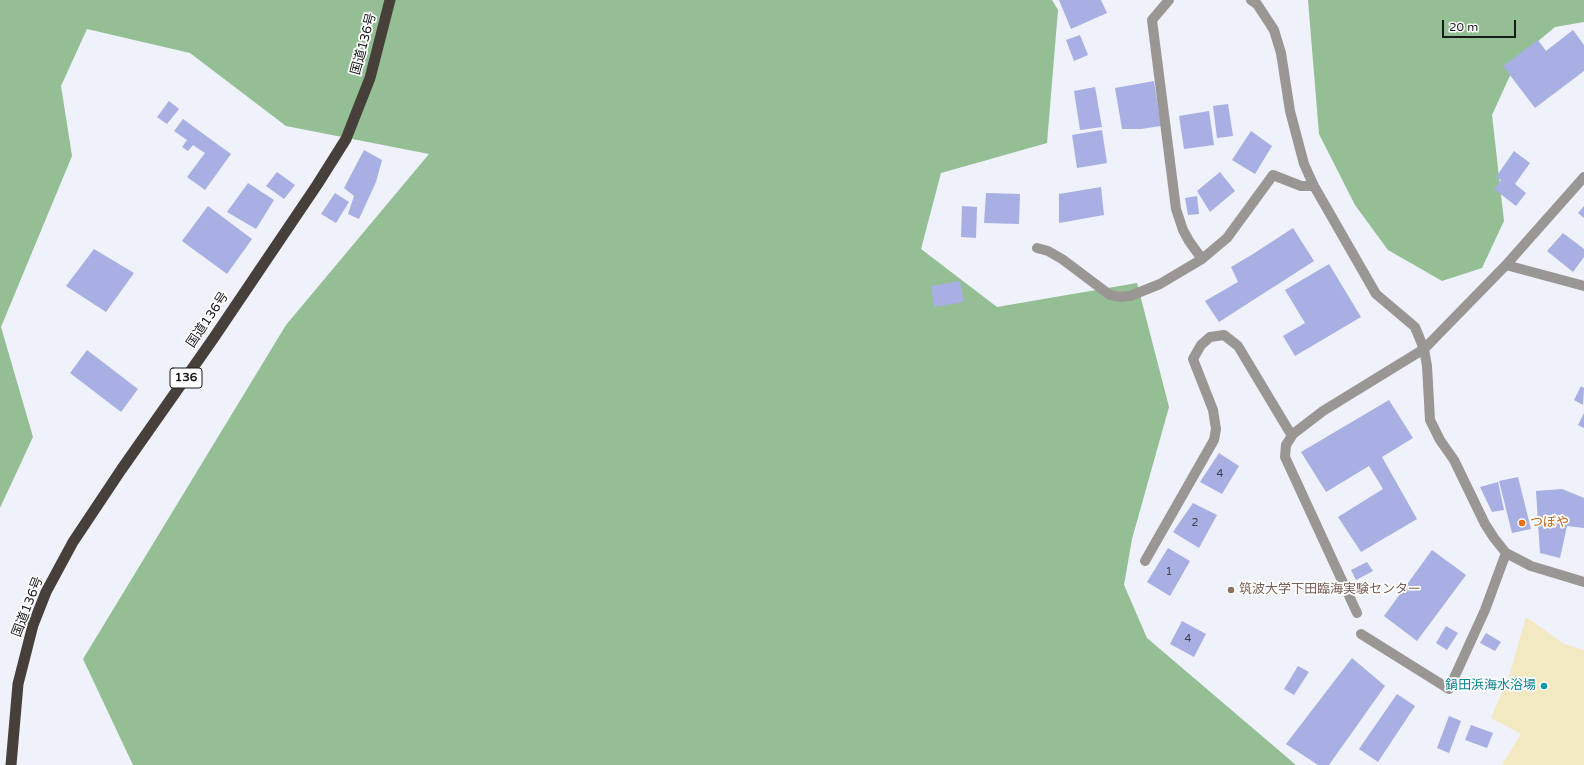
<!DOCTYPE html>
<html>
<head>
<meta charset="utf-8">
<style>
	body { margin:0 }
	#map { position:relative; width:1584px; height:765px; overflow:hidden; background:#eff1fb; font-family:"Varela Round",sans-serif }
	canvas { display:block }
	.scale { position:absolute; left:1442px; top:20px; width:74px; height:18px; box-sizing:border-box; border:2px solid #191a1d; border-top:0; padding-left:5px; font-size:12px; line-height:14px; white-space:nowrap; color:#191a1d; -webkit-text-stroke:3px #fff; paint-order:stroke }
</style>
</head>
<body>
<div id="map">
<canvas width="1584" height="765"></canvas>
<div class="scale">20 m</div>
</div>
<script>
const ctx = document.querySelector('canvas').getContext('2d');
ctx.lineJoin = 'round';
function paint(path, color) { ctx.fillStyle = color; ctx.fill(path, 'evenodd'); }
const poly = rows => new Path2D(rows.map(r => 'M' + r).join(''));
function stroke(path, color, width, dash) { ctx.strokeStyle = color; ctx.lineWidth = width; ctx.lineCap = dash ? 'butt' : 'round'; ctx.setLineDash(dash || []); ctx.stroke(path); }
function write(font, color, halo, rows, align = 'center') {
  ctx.font = font + ' "Varela Round","Noto Sans JP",sans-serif'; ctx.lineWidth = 3.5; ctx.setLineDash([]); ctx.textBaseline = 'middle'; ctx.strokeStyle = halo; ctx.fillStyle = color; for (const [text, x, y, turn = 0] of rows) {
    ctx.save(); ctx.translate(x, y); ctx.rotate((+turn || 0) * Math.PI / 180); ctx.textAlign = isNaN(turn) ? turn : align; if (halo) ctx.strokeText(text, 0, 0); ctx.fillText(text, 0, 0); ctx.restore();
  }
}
paint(poly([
	[0,0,1052,0,1058,10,1047,143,941,173,921,249,997,307,1137,283,1169,407,1132,539,1124,585,1147,638,1296,765,133,765,83,659,286,325,429,154,286,126,190,53,87,29,61,86,72,156,1,327,33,437,0,508],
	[1308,0,1584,0,1584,22,1555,27,1518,58,1492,115,1504,221,1482,268,1442,281,1388,250,1355,205,1319,134]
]), '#94be93');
paint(poly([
	[1526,617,1564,644,1584,650,1584,765,1502,765,1521,734,1491,718,1510,673]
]), '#f2e8c2');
paint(poly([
	[1059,0,1101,0,1107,13,1071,29],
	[1573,30,1584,45,1584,71,1535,108,1503,66,1538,40,1546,51],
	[1080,35,1088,55,1074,61,1066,40],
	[1154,81,1161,126,1141,129,1122,129,1115,88],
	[1095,87,1102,127,1080,130,1074,91],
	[169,101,179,109,167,124,157,117],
	[1228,104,1233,136,1217,138,1213,106],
	[1209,111,1214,145,1184,149,1179,116],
	[183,119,231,154,205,190,187,177,205,153,193,145,188,151,182,147,187,140,174,131],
	[1102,130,1107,163,1077,168,1072,135],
	[1251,131,1272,146,1255,174,1232,160],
	[364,150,382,160,376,182,359,219,348,214,354,196,344,188],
	[1514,151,1530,163,1515,184,1526,193,1516,206,1494,189,1501,180,1496,177],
	[277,172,295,185,284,199,266,186],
	[1220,172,1235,191,1210,212,1197,191],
	[248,183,274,200,256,229,227,212],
	[1101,187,1104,215,1059,223,1059,194],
	[335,193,349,202,336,223,321,214],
	[986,193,1020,194,1019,224,984,223],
	[1197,196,1199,214,1188,215,1185,198],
	[208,206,252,239,227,274,182,241],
	[962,206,977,207,976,238,961,237],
	[1584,206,1584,218,1578,213],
	[1293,228,1314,261,1219,322,1205,301,1238,282,1231,267,1253,254],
	[1563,233,1584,249,1584,257,1573,272,1547,251],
	[94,249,134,273,106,312,66,286],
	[1329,264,1361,317,1295,356,1283,336,1305,323,1285,290],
	[960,281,964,302,934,307,931,286],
	[87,350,138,389,121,412,70,373],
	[1581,386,1584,388,1583,405,1574,400],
	[1389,400,1413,438,1382,457,1417,519,1361,552,1338,517,1383,489,1369,466,1326,492,1301,452],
	[1584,413,1584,428,1578,425],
	[1219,453,1239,466,1222,494,1200,482],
	[1518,477,1531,529,1512,533,1499,481],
	[1498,482,1504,510,1492,512,1480,487],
	[1562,489,1584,498,1584,528,1567,526,1560,558,1540,553,1536,491],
	[1193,503,1217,515,1199,548,1173,532],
	[1168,548,1190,561,1170,596,1147,582],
	[1432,550,1466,575,1417,641,1384,616],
	[1367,562,1373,571,1356,580,1351,570],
	[1182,621,1206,634,1194,657,1170,644],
	[1446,626,1458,633,1447,650,1436,643],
	[1486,633,1501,642,1495,651,1480,643],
	[1352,658,1385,686,1329,765,1318,765,1286,744],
	[1298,666,1309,672,1294,695,1284,689],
	[1397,694,1415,706,1378,762,1359,749],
	[1449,716,1461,721,1449,753,1437,748],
	[1471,725,1493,733,1487,748,1465,740]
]), '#a8afe3');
stroke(poly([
	[1169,0,1152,20,1176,209,1183,230,1189,241,1202,259],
	[1251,0,1257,4,1274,30,1281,53,1290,111,1304,164,1314,186,1376,294,1415,327,1424,349,1427,366,1430,420,1440,440,1454,460,1485,524,1494,538,1506,553,1531,566,1584,582],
	[1037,248,1048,251,1062,259,1110,295,1121,297,1130,296,1160,284,1202,259,1227,238,1273,175,1301,186,1314,186],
	[1506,265,1584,286],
	[1145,561,1214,440,1216,429,1213,410,1193,359,1201,345,1210,337,1224,335,1238,346,1289,431,1293,434],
	[1357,613,1285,457,1286,445,1293,434,1323,411,1424,349,1506,265,1584,177],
	[1361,634,1449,689,1485,610,1506,553]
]), '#9a9693', 10);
stroke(poly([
	[11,765,18,684,33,625,46,592,73,542,121,470,213,339,317,185,346,139,370,78,390,0]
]), '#47403a', 11);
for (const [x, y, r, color] of [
	[1522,523,4,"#e8710a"],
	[1231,590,4,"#8d6e63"],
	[1544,686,4,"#0f9aa8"]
]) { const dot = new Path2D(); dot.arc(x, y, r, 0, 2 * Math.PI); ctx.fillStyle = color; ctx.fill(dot); stroke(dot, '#fff', 1.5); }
write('11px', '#3d3f4e', null, [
	["4",1220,474],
	["2",1195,523],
	["1",1169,572],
	["4",1188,639]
]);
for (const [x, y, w] of [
	[186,378,32]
]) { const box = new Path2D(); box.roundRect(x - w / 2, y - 10, w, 20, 3); ctx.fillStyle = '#fff'; ctx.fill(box); stroke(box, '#191a1d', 1); }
write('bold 12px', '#191a1d', null, [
	["136",186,378]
]);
write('13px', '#191a1d', '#fff', [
	["国道136号",364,44,-75],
	["国道136号",208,320,-56],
	["国道136号",28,607,-69]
]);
write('13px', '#c56008', '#fff', [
	["つぼや",1530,523]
], 'left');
write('13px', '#785e54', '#fff', [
	["筑波大学下田臨海実験センター",1239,590]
], 'left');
write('13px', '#0d838f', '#fff', [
	["鍋田浜海水浴場",1536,686]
], 'right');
</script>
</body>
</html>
